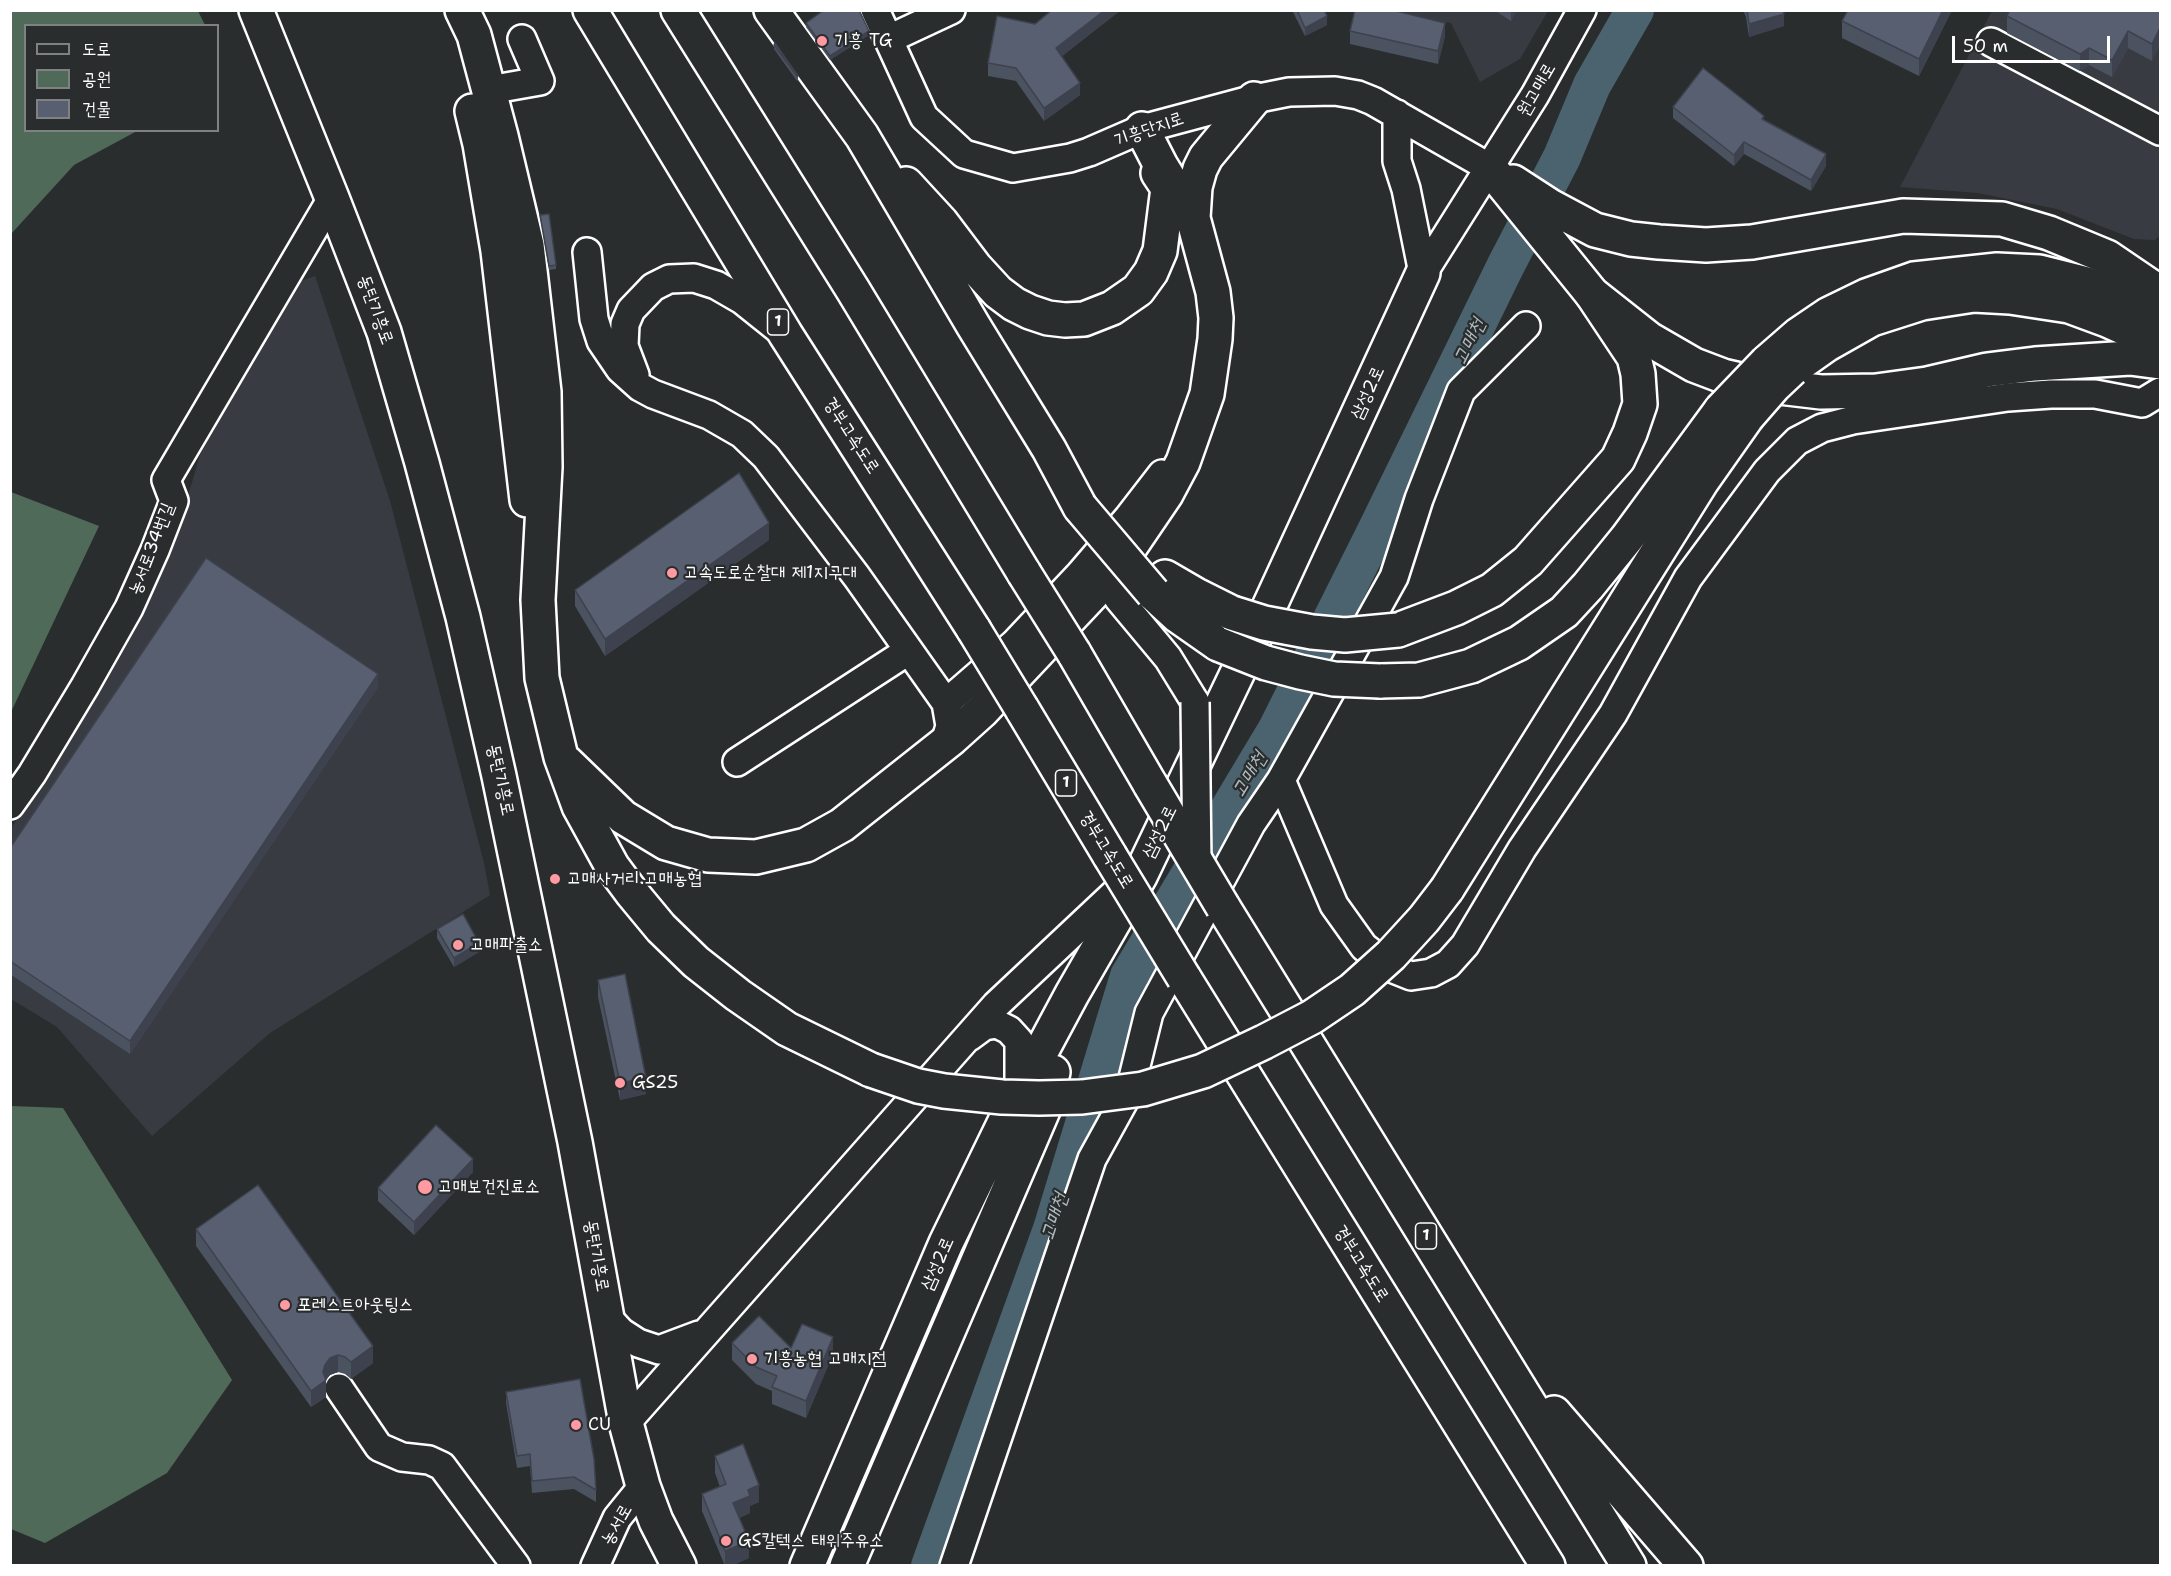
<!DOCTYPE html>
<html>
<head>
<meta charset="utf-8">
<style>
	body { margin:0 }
	#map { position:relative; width:2171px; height:1576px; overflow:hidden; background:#2a2d2e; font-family:"Shantell Sans","Poor Story",sans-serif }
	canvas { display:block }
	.frame { position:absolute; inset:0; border:12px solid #fff; pointer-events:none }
	.legend { position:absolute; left:24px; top:24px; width:195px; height:108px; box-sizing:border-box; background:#2a2d2e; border:2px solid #7f8182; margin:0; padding:8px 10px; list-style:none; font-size:18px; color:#fff }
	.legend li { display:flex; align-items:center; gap:12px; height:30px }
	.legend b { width:30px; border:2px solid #7f8182 }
	.scale { position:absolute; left:1952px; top:36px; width:158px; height:27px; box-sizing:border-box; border:3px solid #fff; border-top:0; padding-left:8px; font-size:18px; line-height:21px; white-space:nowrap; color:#fff; -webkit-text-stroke:4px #2a2d2e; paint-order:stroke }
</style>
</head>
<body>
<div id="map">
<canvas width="2171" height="1576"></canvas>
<div class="frame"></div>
<ul class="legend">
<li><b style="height:8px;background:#2a2d2e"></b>도로</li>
<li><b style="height:16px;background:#506a59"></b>공원</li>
<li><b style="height:16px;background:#575f70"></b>건물</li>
</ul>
<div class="scale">50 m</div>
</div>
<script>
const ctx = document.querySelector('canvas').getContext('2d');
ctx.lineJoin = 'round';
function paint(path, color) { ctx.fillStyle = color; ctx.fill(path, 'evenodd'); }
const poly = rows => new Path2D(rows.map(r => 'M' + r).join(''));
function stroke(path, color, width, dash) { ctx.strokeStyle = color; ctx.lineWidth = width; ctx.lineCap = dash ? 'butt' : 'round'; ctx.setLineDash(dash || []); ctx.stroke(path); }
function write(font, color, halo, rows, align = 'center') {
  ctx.font = font + ' "Shantell Sans","Poor Story",sans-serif'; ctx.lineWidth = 4.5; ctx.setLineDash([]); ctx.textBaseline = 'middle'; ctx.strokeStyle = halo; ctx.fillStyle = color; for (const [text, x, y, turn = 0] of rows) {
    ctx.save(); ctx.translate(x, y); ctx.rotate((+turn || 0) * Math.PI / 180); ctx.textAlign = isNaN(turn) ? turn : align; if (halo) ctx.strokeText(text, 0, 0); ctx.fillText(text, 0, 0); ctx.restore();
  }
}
paint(poly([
	[1358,11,1548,11,1520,59,1480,82,1451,23],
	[1992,11,2160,11,2160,235,2155,240,2134,239,2057,209,1978,193,1900,187],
	[315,276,390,501,484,863,490,895,270,1033,152,1136,57,1027,11,999,11,828,41,784,173,547,200,455,298,282]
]), '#383c42');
paint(poly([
	[11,10,198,11,205,25,26,26,26,130,137,131,74,165,11,234],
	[11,492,99,526,11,712],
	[11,1106,63,1108,232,1380,167,1473,45,1543,11,1529]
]), '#506a59');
stroke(poly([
	[930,1566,1052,1229,1129,976,1277,729,1376,531,1505,267,1562,157,1592,85,1635,10]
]), '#4a636e', 38);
const minor = poly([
	[875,10,924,117,964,154,1013,168,1070,158,1089,152,1142,129,1254,99,1289,92,1335,91,1358,95,1373,101,1490,168],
	[889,39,951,10],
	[1991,42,2160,131],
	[489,90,540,81,522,39],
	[1397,114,1397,161,1406,189,1423,273],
	[587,252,594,319,601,341,620,369,640,387,653,394,709,415,742,434,766,457,857,577,946,703,950,726,947,736,942,747],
	[1423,273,1535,95,1582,10],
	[635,375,624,346,625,324,631,310,653,287,669,279,694,278,716,285,742,300,777,328],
	[1113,572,1118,598,1168,658,1195,702],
	[946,703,1015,643,1080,574,1128,518,1162,474],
	[737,762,908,651],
	[1281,780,1334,905,1364,947,1391,968,1411,976,1431,973,1448,964,1465,945,1522,849,1613,714,1688,578,1767,471,1797,441,1822,428,1853,420,2008,397,2051,394,2095,394,2142,403,2160,392],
	[10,805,32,774,85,686,129,608,155,550,174,501,166,480,332,198],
	[969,1037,984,1026,997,1024,1009,1030,1019,1041,1019,1093],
	[607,1317,621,1332,638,1343,659,1350,699,1335],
	[339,1388,379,1447,402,1457,429,1460,442,1466,516,1566],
	[626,1423,996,1005,1113,895,1135,879],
	[595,1566,617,1518,643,1486],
	[954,1566,1092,1159,1130,1090,1149,1013,1251,824,1281,780,1394,577,1419,499,1461,391,1526,326]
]);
const major = poly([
	[256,10,332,198,384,332,422,463,463,617,499,776,575,1142,626,1423,643,1486,656,1521,679,1566],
	[1490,168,1592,294,1649,339,1694,365,1723,376,1762,385,1821,392,1876,391,1927,384,1987,370,2035,364,2130,358,2160,362],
	[1513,182,1550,206,1595,230,1631,239,1659,242,1706,245,1752,242,1903,216,2002,219,2049,233,2107,257,2160,293],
	[807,1566,946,1243,1019,1093,1072,994,1140,876,1270,605,1423,273],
	[847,1566,1044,1108,1053,1072]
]);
const highway = poly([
	[462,10,474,35,501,136,527,245,544,392,545,467,538,600,542,678,561,757,579,806,612,866,632,893,661,928,696,962,738,995,787,1029,871,1070],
	[590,10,786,335,974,630],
	[678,10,853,290,1024,573],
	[771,10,862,136,973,325,1049,449,1080,507],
	[472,111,480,144,498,251,527,500],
	[906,184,941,222,975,267,998,292,1014,304,1030,312,1048,318,1065,320,1084,319,1112,308,1138,290,1151,272,1160,251,1168,188,1158,173],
	[1193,218,1195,187,1200,169,1206,157,1254,99],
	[1767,362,1798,335,1829,314,1866,296,1914,279,1997,270,2039,272,2087,284,2160,311],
	[1792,369,1826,345,1872,319,1922,303,1974,295,2010,297,2069,306,2107,320,2160,344],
	[1165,577,1196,595,1232,613],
	[1153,593,1178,616,1218,644],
	[1398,630,1456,608,1492,590,1528,561,1618,459,1630,433,1640,404,1638,374,1634,357,1592,294],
	[1074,653,1150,784],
	[1380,681,1419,680,1471,666,1519,643,1564,612,1588,586,1627,538,1721,410],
	[1022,709,1110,856],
	[566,762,623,817,666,843,708,855,756,857,806,845,842,825,952,738,982,711,1113,572,1166,494,1183,462,1207,394,1215,339,1216,318,1213,292,1193,218,1161,166,1142,129],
	[1447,889,1702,481,1747,417],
	[1223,907,1629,1566],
	[1184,978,1548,1566],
	[1554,1413,1686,1566]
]);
stroke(minor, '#fff', 32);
stroke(major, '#fff', 38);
stroke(highway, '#fff', 38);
stroke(minor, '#2a2d2e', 27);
stroke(major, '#2a2d2e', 33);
stroke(highway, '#2a2d2e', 33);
const minorBridge = poly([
	[1195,702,1197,864]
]);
const highwayBridge = poly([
	[1721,410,1767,362],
	[1747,417,1774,386,1792,369],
	[1080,507,1153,593],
	[1024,573,1074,653],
	[1232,613,1264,623,1312,632,1345,635,1398,630],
	[974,630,1022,709],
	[1218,644,1266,663,1300,672,1334,679,1380,681],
	[1150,784,1223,907],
	[1110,856,1184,978],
	[871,1070,918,1086,944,1091,1002,1097,1039,1098,1082,1097,1143,1089,1203,1071,1264,1042,1312,1017,1352,990,1391,955,1424,919,1447,889]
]);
stroke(minorBridge, '#fff', 32, []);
stroke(highwayBridge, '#fff', 38, []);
stroke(minorBridge, '#2a2d2e', 27);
stroke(highwayBridge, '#2a2d2e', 33);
paint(poly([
	[1120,10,1062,56,1080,95,1044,121,1016,81,988,76,988,63],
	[1292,10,1324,10,1327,25,1305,36],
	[1494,10,1517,10,1511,21],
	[1743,10,1783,10,1784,26,1749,37,1746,17],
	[1952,10,1919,76,1842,38,1842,21],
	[2009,10,2160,10,2152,61,2128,48,2112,77,2089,65,2080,71,2007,33,2007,16,2009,11],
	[806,23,869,35,830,60,806,27],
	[1350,31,1445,36,1438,64,1350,44],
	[774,45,798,76,798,80,797,81,774,49],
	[1673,107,1764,120,1826,166,1811,191,1744,154,1734,166,1673,118],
	[540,215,556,265,556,269,549,270],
	[769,540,605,656,575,606,575,590],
	[378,687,130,1054,10,974,10,848],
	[437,929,479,952,454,967,437,938],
	[598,980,646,1094,620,1100,598,997],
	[473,1172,414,1235,378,1201,378,1188],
	[196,1229,373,1363,351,1379,345,1374,338,1372,330,1375,326,1380,326,1397,311,1407,196,1246],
	[732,1343,791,1348,833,1354,806,1418,772,1404,772,1391,756,1384,732,1360],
	[506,1392,596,1490,596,1502,574,1489,532,1493,530,1466,517,1468,506,1403],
	[715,1456,759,1502,750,1506,750,1513,739,1518,749,1558,731,1566,725,1566,702,1511,702,1494,720,1487,715,1473]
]), '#4b5260');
paint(poly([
	[1105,10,1120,10,1120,11,1056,61,1056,48],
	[1511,10,1517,10,1511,21],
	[1943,10,1952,10,1919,76,1919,59],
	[1784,14,1784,26,1749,37,1749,24],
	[1327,16,1327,25,1305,36,1305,28],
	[1445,23,1445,36,1438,64,1438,51],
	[2160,28,2160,45,2152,61,2152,44],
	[869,31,869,35,830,60,830,56],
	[2128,31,2128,48,2112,77,2112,60],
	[2089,48,2089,65,2080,71,2080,54],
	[1080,83,1080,95,1044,121,1044,108],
	[1744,142,1744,154,1734,166,1734,155],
	[1826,154,1826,166,1811,191,1811,180],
	[769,523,769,540,605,656,605,639],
	[378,674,378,687,130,1054,130,1041],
	[479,943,479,952,454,967,454,958],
	[646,1078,646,1094,620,1100,620,1083],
	[473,1159,473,1172,414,1235,414,1222],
	[833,1337,833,1354,806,1418,806,1401],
	[373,1346,373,1363,351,1379,351,1362],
	[338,1355,338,1372,330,1375,326,1380,326,1397,311,1407,311,1391,323,1372,325,1365,330,1358],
	[759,1485,759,1502,750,1506,750,1513,733,1520,733,1503,748,1490],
	[749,1541,749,1558,731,1566,725,1566,725,1551]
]), '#3d424e');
const building = poly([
	[824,10,859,10,869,31,830,56,806,23,824,10],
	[1052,10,1105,10,1056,48,1080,83,1044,108,1016,68,988,63,997,16,1035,24,1052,10],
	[1297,10,1324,10,1327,16,1305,28,1297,10],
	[1355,10,1392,10,1445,23,1438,51,1350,31,1355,10],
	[1747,10,1783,10,1784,14,1749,24,1747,10],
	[1848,10,1943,10,1919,59,1842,21,1848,10],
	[2010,10,2160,10,2160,28,2152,44,2128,31,2112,60,2089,48,2080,54,2007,16,2010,10],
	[775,43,798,76,797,76,774,45,775,43],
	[1703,68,1764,116,1762,119,1826,154,1811,180,1744,142,1734,155,1673,107,1703,68],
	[549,214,556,265,549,266,540,215,549,214],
	[739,473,769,523,605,639,575,590,739,473],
	[206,558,378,674,130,1041,10,961,10,848,206,558],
	[463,914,479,943,454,958,437,929,463,914],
	[625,974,646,1078,620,1083,598,980,625,974],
	[436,1125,473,1159,414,1222,378,1188,436,1125],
	[258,1185,373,1346,351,1362,345,1357,338,1355,330,1358,325,1365,323,1372,326,1380,311,1391,196,1229,258,1185],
	[759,1316,791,1348,802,1324,833,1337,806,1401,772,1387,777,1376,756,1367,732,1343,759,1316],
	[580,1379,594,1459,596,1490,574,1477,532,1481,530,1454,517,1456,506,1392,580,1379],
	[743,1444,759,1485,748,1490,750,1496,733,1503,749,1541,725,1551,702,1494,726,1484,715,1456,743,1444]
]);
paint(building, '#575f70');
stroke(building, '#3d424e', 1.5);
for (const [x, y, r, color] of [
	[822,41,6,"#ff9aa2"],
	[672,573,6,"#ff9aa2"],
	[555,879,6,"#ff9aa2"],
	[458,945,6,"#ff9aa2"],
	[620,1083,6,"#ff9aa2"],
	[425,1187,8,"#ff9aa2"],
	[285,1305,6,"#ff9aa2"],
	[752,1359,6,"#ff9aa2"],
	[576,1425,6,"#ff9aa2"],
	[726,1541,6,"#ff9aa2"]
]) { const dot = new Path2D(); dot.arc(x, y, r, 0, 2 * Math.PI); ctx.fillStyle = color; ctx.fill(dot); stroke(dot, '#2a2d2e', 2); }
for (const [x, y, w] of [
	[778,322,21],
	[1066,783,21],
	[1426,1236,21]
]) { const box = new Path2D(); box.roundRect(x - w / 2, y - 13, w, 26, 4.5); ctx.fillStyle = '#2a2d2e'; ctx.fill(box); stroke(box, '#fff', 1.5); }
write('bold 16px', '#fff', null, [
	["1",778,322],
	["1",1066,783],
	["1",1426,1236]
]);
write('18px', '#fff', '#2a2d2e', [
	["기흥 TG",834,41],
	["고속도로순찰대 제1지구대",684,573],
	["고매사거리.고매농협",567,879],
	["고매파출소",470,945],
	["GS25",632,1083],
	["고매보건진료소",438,1187],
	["포레스트아웃팅스",297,1305],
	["기흥농협 고매지점",764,1359],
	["CU",588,1425],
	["GS칼텍스 태위주유소",738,1541]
], 'left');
write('18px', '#fff', '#2a2d2e', [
	["원고매로",1537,90,-60],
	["기흥단지로",1149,130,-19],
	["동탄기흥로",375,310,70],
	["삼성2로",1368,393,-65],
	["경부고속도로",851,436,57],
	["농서로34번길",152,549,-69],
	["동탄기흥로",500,780,78],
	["삼성2로",1160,832,-64],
	["경부고속도로",1106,850,59],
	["동탄기흥로",596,1256,80],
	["삼성2로",938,1264,-66],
	["경부고속도로",1361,1264,58],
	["농서로",617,1525,-60]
]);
write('italic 20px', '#aeb9be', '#2a2d2e', [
	["고매천",1470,342,-64],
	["고매천",1250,775,-59],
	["고매천",1055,1217,-72]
]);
</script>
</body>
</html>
